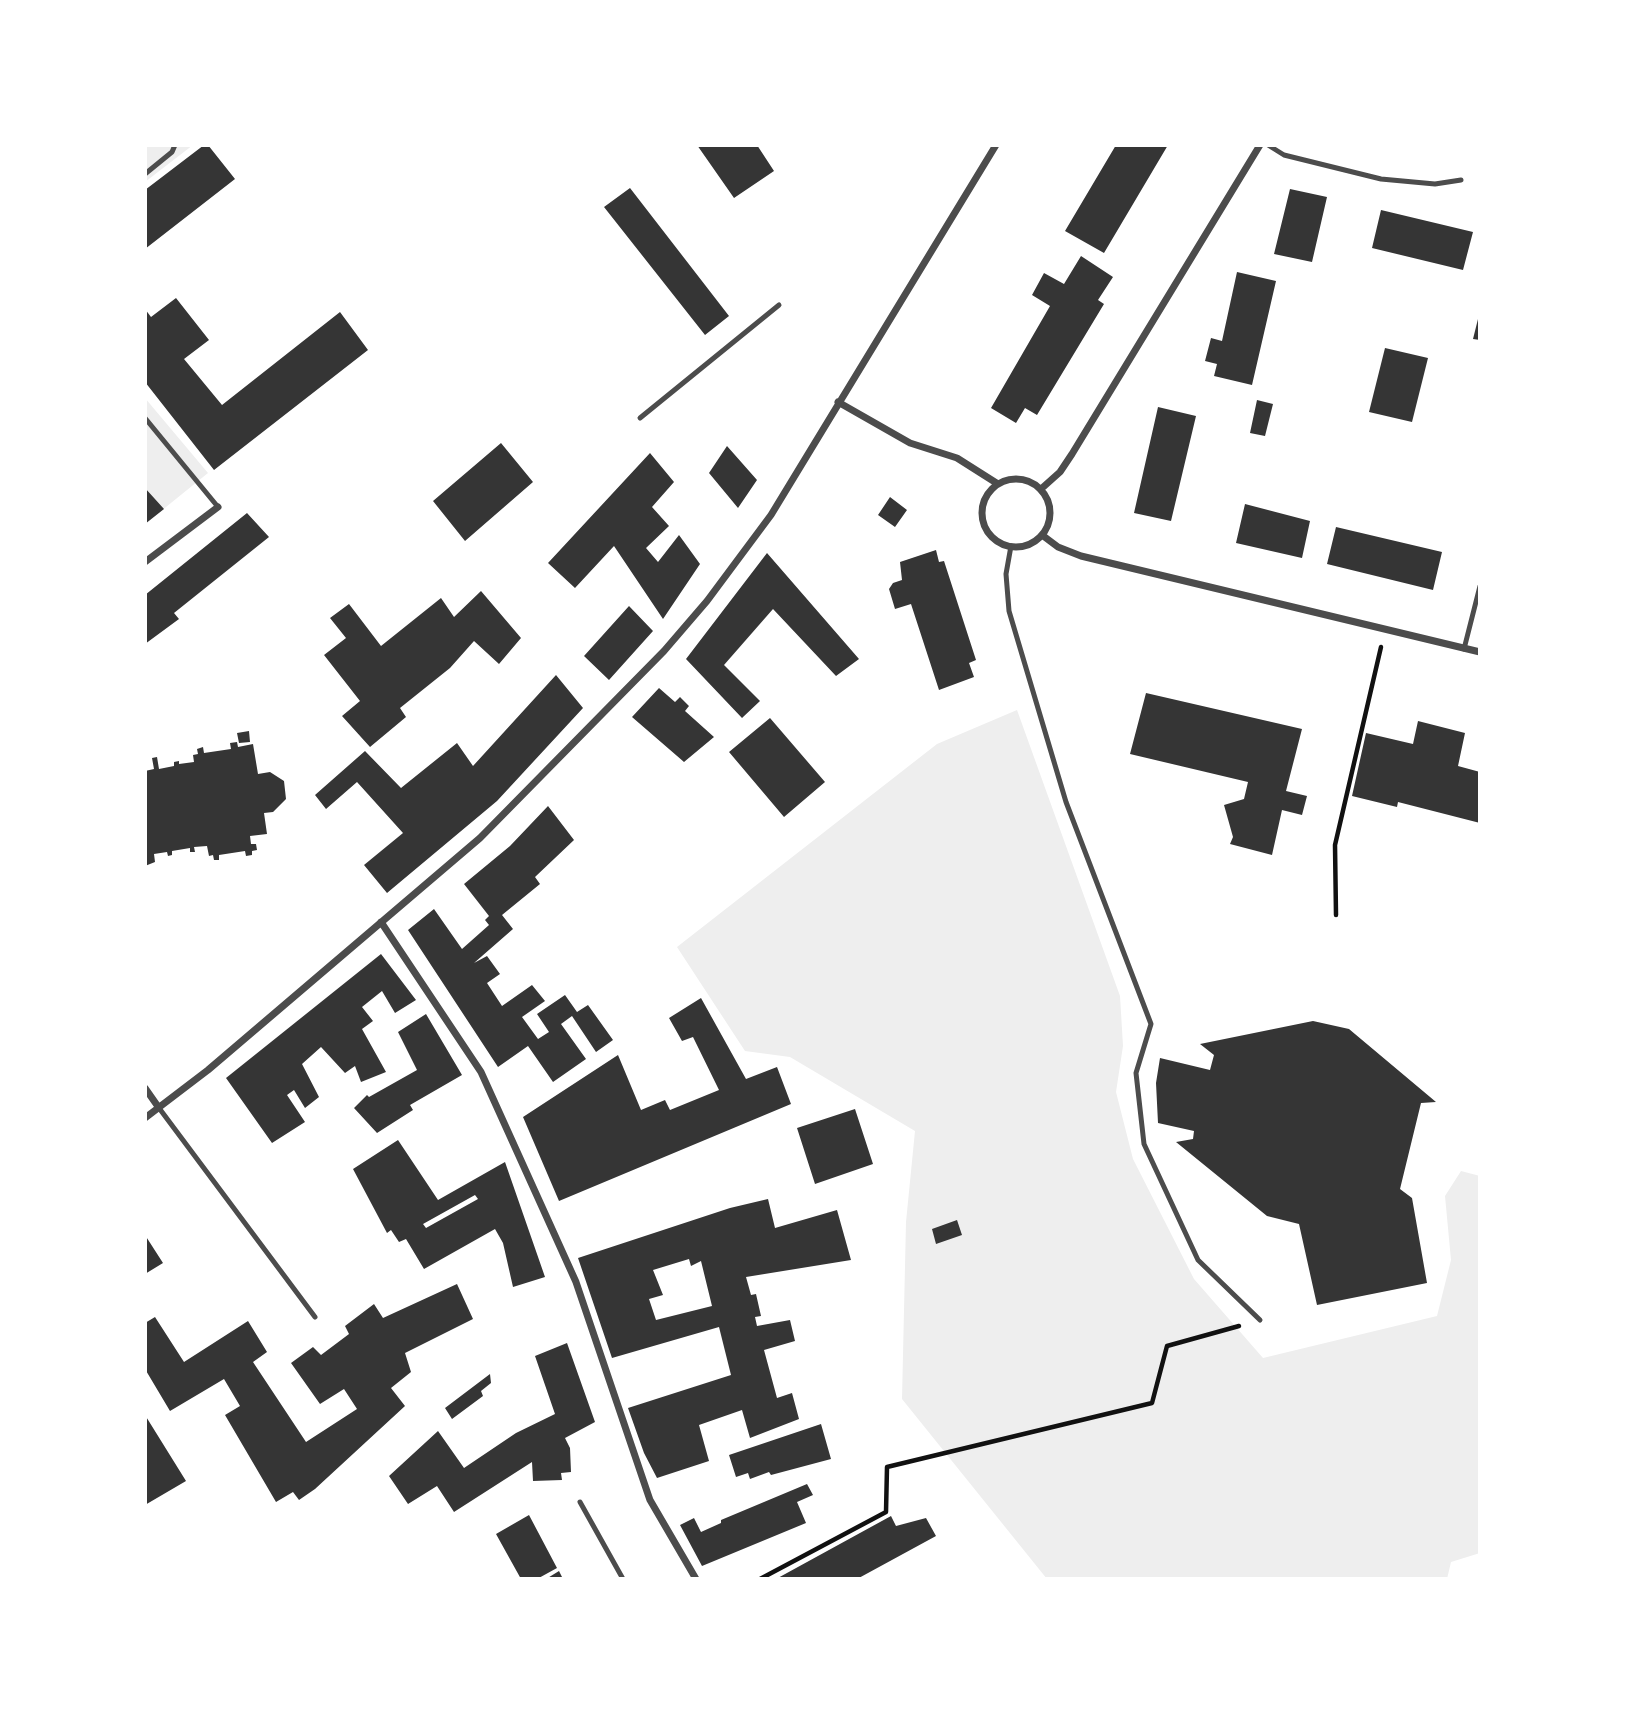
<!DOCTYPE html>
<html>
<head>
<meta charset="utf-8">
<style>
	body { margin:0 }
	#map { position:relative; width:1625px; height:1724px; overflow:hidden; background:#fff; font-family:"Archivo Narrow",sans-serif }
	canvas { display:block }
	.frame { position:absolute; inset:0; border:147px solid #fff; pointer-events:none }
</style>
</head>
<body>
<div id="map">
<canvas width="1625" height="1724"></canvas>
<div class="frame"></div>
</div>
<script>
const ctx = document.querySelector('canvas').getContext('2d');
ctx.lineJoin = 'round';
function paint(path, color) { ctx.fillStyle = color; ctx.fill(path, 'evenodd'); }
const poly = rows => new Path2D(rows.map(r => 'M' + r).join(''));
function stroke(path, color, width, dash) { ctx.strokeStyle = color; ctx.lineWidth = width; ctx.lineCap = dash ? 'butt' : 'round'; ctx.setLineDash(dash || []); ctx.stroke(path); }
paint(poly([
	[145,145,193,145,145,182],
	[145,398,208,473,145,524],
	[1017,710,1120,996,1123,1046,1116,1092,1133,1159,1194,1279,1263,1358,1437,1316,1451,1260,1445,1196,1461,1171,1480,1176,1480,1553,1451,1562,1447,1579,1047,1579,902,1399,906,1222,915,1131,790,1057,745,1051,677,947,937,744]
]), '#eee');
paint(poly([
	[204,145,208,145,235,179,145,249,145,190],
	[697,145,757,145,774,171,734,198],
	[1116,145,1168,145,1104,253,1065,231],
	[630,188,729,316,705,335,604,207],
	[1290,189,1327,197,1312,262,1274,254],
	[1381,210,1473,232,1463,270,1372,248],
	[1081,256,1113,277,1098,300,1104,304,1037,415,1025,408,1016,423,991,408,1050,306,1032,295,1044,273,1064,284],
	[1237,272,1276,281,1252,385,1214,376,1217,364,1205,361,1211,338,1222,341],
	[176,298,209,340,184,359,222,405,340,312,368,350,214,470,145,382,145,309,151,317],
	[1479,315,1480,315,1480,340,1473,339],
	[1385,348,1428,358,1412,422,1369,412],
	[1257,400,1273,404,1265,436,1250,433],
	[1158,407,1196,416,1171,521,1134,513],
	[501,443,533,482,465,541,433,501],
	[727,446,757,480,738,508,709,473],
	[650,453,674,482,652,507,669,526,646,548,658,562,679,535,700,564,663,619,614,546,575,588,548,563],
	[145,488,164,509,145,524],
	[890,497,907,510,895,527,878,515],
	[1245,504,1310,521,1302,558,1236,543],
	[247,513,269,537,174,613,179,619,145,644,145,595],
	[1336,527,1442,552,1433,590,1327,564],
	[936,550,939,562,944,561,976,660,969,663,974,677,939,690,911,604,895,609,889,589,893,583,902,580,900,562],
	[767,553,859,659,836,676,773,609,724,665,760,701,742,718,686,659],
	[481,591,521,638,499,664,474,641,450,668,400,708,406,717,370,747,342,716,360,701,324,655,346,638,330,618,349,604,381,646,441,598,454,617],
	[629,606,653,631,609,680,584,656],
	[556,675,583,708,497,801,387,893,364,865,403,833,357,782,326,809,315,795,365,751,401,788,457,743,473,766],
	[659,688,675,702,680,697,689,706,685,711,714,737,684,762,632,717],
	[1146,693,1302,729,1286,791,1307,796,1302,815,1282,810,1272,855,1230,844,1233,837,1224,805,1244,799,1248,782,1130,754],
	[770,718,825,782,784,817,729,752],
	[1418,721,1465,733,1458,766,1480,772,1480,823,1398,802,1397,807,1352,796,1366,733,1413,744],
	[249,731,250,742,239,743,237,733],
	[237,742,238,747,253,744,258,774,270,772,284,781,286,799,273,812,264,813,267,834,250,836,251,844,256,844,257,850,252,851,252,855,246,856,245,851,219,855,219,860,214,860,213,855,209,856,207,846,194,847,195,852,190,852,190,848,172,851,172,855,168,856,167,852,154,854,155,862,145,866,145,771,154,769,152,758,157,757,159,769,174,766,174,762,179,761,179,764,194,762,193,755,198,754,197,749,203,747,204,753,231,749,230,743],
	[548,806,574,840,535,877,540,884,502,915,513,929,474,963,487,956,500,974,487,983,502,1006,532,985,545,1001,522,1017,538,1039,549,1032,537,1014,565,995,577,1012,588,1005,613,1040,596,1052,572,1016,561,1024,586,1059,553,1082,528,1046,498,1067,408,930,434,909,462,949,489,925,485,920,489,916,464,884,510,846],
	[381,954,416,1000,395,1013,382,991,362,1007,373,1021,362,1029,386,1072,361,1082,355,1066,345,1073,321,1047,302,1064,319,1097,305,1108,294,1090,287,1095,305,1122,272,1143,226,1078],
	[701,998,746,1079,777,1067,791,1104,559,1201,523,1117,618,1055,641,1110,665,1100,670,1110,719,1090,693,1037,682,1041,669,1018],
	[426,1014,462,1075,410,1105,413,1110,377,1133,354,1108,367,1095,369,1097,417,1070,398,1032],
	[1313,1021,1349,1029,1436,1102,1421,1103,1400,1189,1412,1198,1427,1283,1317,1305,1299,1224,1267,1216,1176,1142,1193,1139,1194,1131,1158,1123,1156,1083,1160,1058,1210,1070,1214,1055,1200,1044],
	[855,1109,873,1164,815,1184,797,1128],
	[398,1140,438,1200,505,1162,545,1277,513,1287,503,1243,495,1229,424,1269,406,1239,399,1242,391,1230,387,1233,353,1169],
	[475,1195,478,1199,426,1228,423,1224],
	[768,1199,775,1228,837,1210,851,1260,746,1277,751,1295,756,1294,761,1316,755,1317,757,1326,790,1320,795,1341,764,1350,777,1398,792,1393,799,1419,750,1438,742,1410,699,1425,709,1461,657,1478,644,1453,628,1408,731,1375,719,1327,612,1358,578,1258,730,1208],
	[689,1259,691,1266,701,1261,712,1306,656,1320,649,1299,663,1295,653,1270],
	[957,1220,962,1235,936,1244,932,1229],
	[145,1235,163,1263,145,1274],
	[457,1284,473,1319,405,1353,411,1372,391,1388,405,1406,315,1489,299,1500,293,1492,276,1502,225,1415,240,1406,224,1379,170,1411,145,1369,145,1323,155,1317,184,1362,248,1321,267,1352,253,1362,306,1442,357,1409,344,1389,320,1404,291,1363,313,1347,321,1355,349,1334,345,1326,374,1304,383,1318],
	[567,1343,595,1422,565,1438,570,1448,571,1472,561,1473,562,1480,533,1481,532,1462,454,1512,437,1486,408,1504,389,1476,438,1431,464,1468,516,1433,555,1414,535,1356],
	[490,1374,491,1383,481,1391,483,1396,452,1419,445,1408],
	[145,1415,186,1481,145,1505],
	[821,1424,831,1459,771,1475,769,1472,750,1479,748,1473,736,1477,729,1455],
	[807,1484,813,1495,797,1502,806,1523,702,1566,680,1525,694,1518,701,1532,721,1523,721,1520],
	[529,1515,557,1568,537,1579,521,1579,496,1534],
	[891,1516,896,1526,926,1518,936,1536,857,1579,776,1579],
	[559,1571,563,1579,546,1579]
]), '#353535');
stroke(poly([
	[1336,915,1335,845,1381,647],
	[760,1579,886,1512,887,1467,1152,1403,1167,1346,1239,1326]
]), '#111', 4.5);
stroke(poly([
	[1268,145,1284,155,1381,179,1435,184,1461,180],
	[145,174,172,152,175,145],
	[145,418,218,507],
	[640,418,779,305],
	[1011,546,1006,574,1009,611,1066,802,1151,1024,1136,1073,1144,1144,1198,1260,1260,1320],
	[1464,649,1480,586],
	[159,1108,315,1317],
	[580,1502,623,1579]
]), '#4c4c4c', 5);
stroke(poly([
	[838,402,910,443,957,458,998,484],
	'982 513a34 34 0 1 1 68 0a34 34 0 1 1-68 0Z',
	[1041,489,1060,472,1072,454,1260,145],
	[1042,535,1058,547,1081,556,1480,652],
	[145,562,218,507],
	[381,922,481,1072,576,1282,650,1500,696,1579],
	[145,1088,159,1108],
	[145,1118,208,1070,480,838,664,651,707,601,771,515,996,145]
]), '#4c4c4c', 7);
</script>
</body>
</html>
